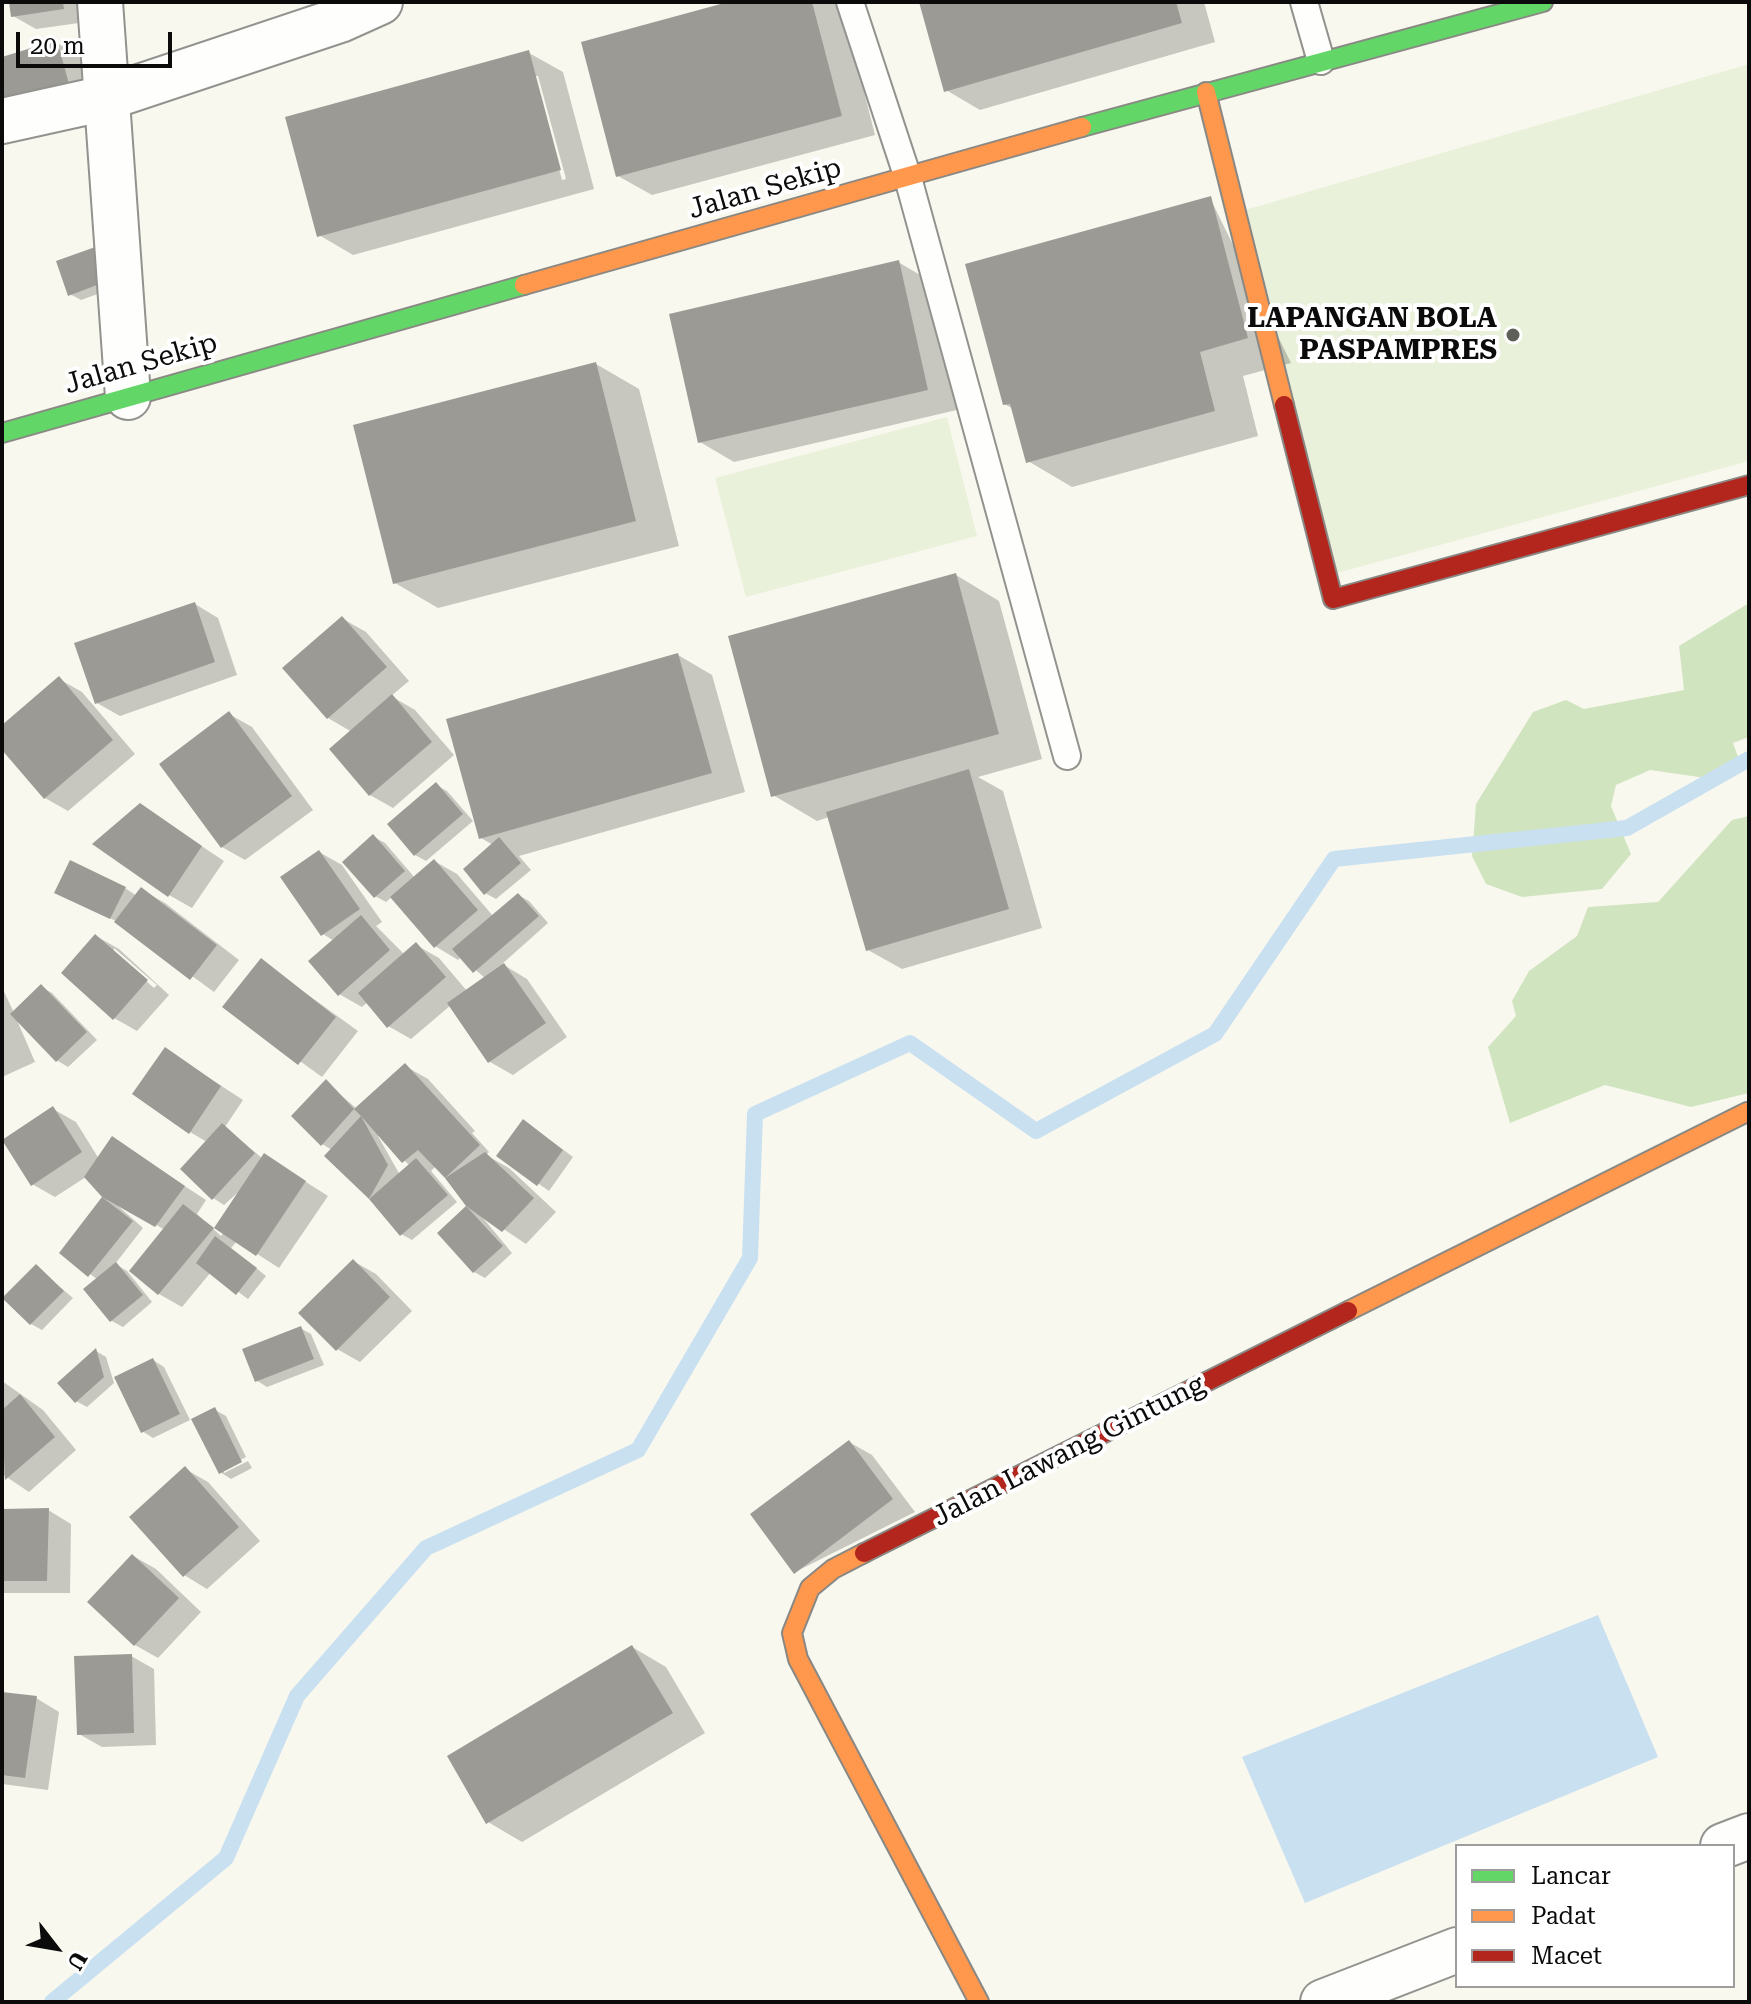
<!DOCTYPE html>
<html>
<head>
<meta charset="utf-8">
<style>
	body { margin:0 }
	#map { position:relative; width:1751px; height:2004px; overflow:hidden; background:#f9f8ef; font-family:"Roboto Serif",serif }
	canvas { display:block }
	.frame { position:absolute; inset:0; border:4px solid #0b0b0b; pointer-events:none }
	.legend { position:absolute; left:1455px; top:1844px; width:280px; height:144px; box-sizing:border-box; background:#fff; border:2px solid #9d9d9d; margin:0; padding:10px 14px; list-style:none; font-size:24px; color:#0b0b0b }
	.legend li { display:flex; align-items:center; gap:16px; height:40px }
	.legend b { width:40px; border:2px solid #9d9d9d }
	.north { position:absolute; left:16px; top:1908px; width:80px; height:80px; -webkit-text-stroke:6px #fff; paint-order:stroke; rotate:121deg; font-size:22px; font-weight:700; line-height:32px; text-align:center; color:#0b0b0b }
	.north::after { content:''; display:block; margin:auto; width:28px; height:36px; background:#0b0b0b; clip-path:polygon(50% 0,100% 100%,50% 72%,0 100%) }
	.scale { position:absolute; left:16px; top:32px; width:156px; height:36px; box-sizing:border-box; border:4px solid #0b0b0b; border-top:0; padding-left:10px; font-size:24px; line-height:28px; white-space:nowrap; color:#0b0b0b; -webkit-text-stroke:6px #fff; paint-order:stroke }
</style>
</head>
<body>
<div id="map">
<canvas width="1751" height="2004"></canvas>
<div class="frame"></div>
<ul class="legend">
<li><b style="height:10px;background:#63d668"></b>Lancar</li>
<li><b style="height:10px;background:#ff974d"></b>Padat</li>
<li><b style="height:10px;background:#b3261e"></b>Macet</li>
</ul>
<div class="north">U</div>
<div class="scale">20 m</div>
</div>
<script>
const ctx = document.querySelector('canvas').getContext('2d');
ctx.lineJoin = 'round';
function paint(path, color) { ctx.fillStyle = color; ctx.fill(path, 'evenodd'); }
const poly = rows => new Path2D(rows.map(r => 'M' + r).join(''));
function stroke(path, color, width, dash) { ctx.strokeStyle = color; ctx.lineWidth = width; ctx.lineCap = dash ? 'butt' : 'round'; ctx.setLineDash(dash || []); ctx.stroke(path); }
function write(font, color, halo, rows, align = 'center') {
  ctx.font = font + ' "Roboto Serif",serif'; ctx.lineWidth = 8; ctx.setLineDash([]); ctx.textBaseline = 'middle'; ctx.strokeStyle = halo; ctx.fillStyle = color; for (const [text, x, y, turn = 0] of rows) {
    ctx.save(); ctx.translate(x, y); ctx.rotate((+turn || 0) * Math.PI / 180); ctx.textAlign = isNaN(turn) ? turn : align; if (halo) ctx.strokeText(text, 0, 0); ctx.fillText(text, 0, 0); ctx.restore();
  }
}
paint(poly([
	[1749,603,1749,737,1733,743,1740,762,1713,779,1650,770,1616,785,1611,806,1631,854,1602,889,1522,897,1486,884,1472,856,1476,804,1533,712,1566,700,1584,709,1684,690,1679,646],
	[1749,816,1749,1093,1691,1107,1605,1085,1510,1123,1488,1047,1516,1016,1512,1001,1529,971,1577,936,1588,907,1658,902,1732,820]
]), '#d1e4c0');
paint(poly([
	[1749,64,1749,461,1337,573,1245,210],
	[947,417,977,536,746,597,715,478]
]), '#eaf1da');
paint(poly([
	[1598,1615,1658,1757,1305,1903,1242,1757]
]), '#c9e0f0');
paint(poly([
	[11,2,83,2,86,22,36,29,13,16],
	[736,2,841,2,875,135,652,195,618,176],
	[921,2,1204,2,1215,42,980,110,946,90],
	[57,43,80,56,91,97,2,59],
	[529,53,563,72,594,189,353,255,319,235],
	[534,76,538,76,566,179,562,180],
	[1210,198,1291,363,1243,376,1258,436,1072,487,1028,461,1014,409,1004,404],
	[58,262,120,286,81,300,70,294],
	[898,262,932,282,961,409,734,462,700,442],
	[596,364,639,389,679,546,438,608,395,583],
	[956,575,999,601,1042,759,978,777,1003,791,1042,928,902,969,868,950,829,817,817,821,773,795],
	[195,604,218,618,237,675,120,716,97,703],
	[343,619,366,632,409,681,391,696,415,710,454,755,393,808,370,795,352,732,328,718],
	[678,655,712,675,745,792,519,856,531,870,496,899,485,893,493,845,481,838],
	[59,679,82,692,135,754,68,811,45,798,2,747,2,728],
	[229,714,252,727,313,810,245,860,222,847],
	[436,785,447,791,473,821,426,861,415,855],
	[140,805,224,861,192,908,169,895],
	[374,837,385,843,415,878,434,861,457,874,493,916,518,895,529,901,548,923,502,964,527,979,567,1037,513,1075,490,1062,451,1005,411,1039,388,1026,368,1002,362,1007,339,994,334,941,323,934,319,852,342,865,382,922,376,926,405,955,416,945,439,958,467,991,486,979,461,957,458,960,435,946,393,896,386,902,375,896],
	[125,888,137,896,142,890,165,903,239,960,214,992,118,922,68,898],
	[96,936,119,949,169,995,137,1031,114,1018],
	[114,948,157,985,154,988,114,953],
	[261,961,358,1031,322,1077,225,1007],
	[2,987,14,1013,41,987,52,993,97,1040,68,1067,58,1061,16,1018,35,1062,2,1077],
	[166,1050,243,1100,225,1127,263,1159,265,1156,328,1196,279,1268,237,1241,231,1248,266,1276,248,1299,211,1272,182,1307,159,1294,165,1230,108,1197,143,1228,115,1264,127,1271,152,1302,123,1327,112,1321,86,1290,98,1280,61,1252,105,1196,86,1177,55,1197,32,1184,53,1109,76,1122,99,1159,113,1139,206,1200,197,1214,221,1236,223,1233,206,1219,217,1228,245,1186,224,1205,213,1198,207,1142,190,1132],
	[405,1066,428,1079,475,1131,472,1133,489,1152,486,1155,509,1168,556,1212,526,1244,478,1212,512,1253,485,1278,474,1272,440,1233,469,1206,436,1166,431,1171,457,1202,412,1240,401,1234,370,1197,327,1156,332,1150,322,1144,326,1082,357,1109],
	[379,1135,410,1166,400,1175,378,1136],
	[534,1128,573,1157,549,1191,499,1156],
	[353,1261,376,1274,412,1311,360,1362,337,1349],
	[36,1267,73,1298,42,1330,31,1324],
	[300,1328,311,1334,324,1365,267,1387,256,1380],
	[96,1351,106,1357,114,1383,87,1407,76,1401],
	[153,1360,164,1367,190,1420,153,1438,142,1431],
	[2,1381,43,1410,76,1450,29,1492,2,1474],
	[215,1410,226,1416,246,1457,224,1469,224,1473,248,1461,252,1468,231,1479,220,1472],
	[849,1442,872,1455,915,1512,795,1572],
	[185,1469,208,1482,260,1541,207,1589,184,1575],
	[48,1510,71,1524,70,1593,2,1593,2,1511],
	[133,1556,156,1569,201,1612,158,1658,135,1645,90,1602],
	[632,1647,666,1667,705,1733,522,1842,488,1822],
	[131,1656,154,1669,156,1745,102,1747,79,1734],
	[2,1694,36,1698,59,1712,48,1790,2,1784]
]), '#0003');
stroke(poly([
	[52,2002,226,1858,297,1696,426,1548,638,1450,750,1258,755,1114,910,1043,1036,1131,1215,1034,1334,859,1627,828,1749,759]
]), '#c9e0f0', 16);
paint(poly([
	[9,2,63,2,64,9,11,17],
	[728,2,812,2,842,116,616,177,581,42],
	[919,2,1176,2,1182,23,944,92],
	[57,40,69,84,2,104,2,57],
	[529,50,561,170,317,237,285,117],
	[1211,196,1248,338,1200,352,1215,411,1026,463,1010,404,1003,405,965,264],
	[98,246,110,280,68,296,56,261],
	[899,260,928,390,698,443,669,314],
	[596,362,636,521,393,584,353,425],
	[956,573,999,734,771,797,728,636],
	[195,602,215,662,95,704,74,643],
	[342,616,387,667,327,719,282,668],
	[678,653,712,773,479,839,446,719],
	[59,676,113,740,44,799,2,750,2,725],
	[392,694,432,742,369,796,329,749],
	[229,711,292,796,221,848,159,764],
	[969,769,1009,909,866,951,826,812],
	[436,782,463,814,414,856,387,824],
	[140,803,202,846,168,897,92,844],
	[373,834,405,871,374,898,342,862],
	[499,837,521,863,484,895,463,869],
	[319,850,360,909,321,936,280,877],
	[434,859,478,910,434,948,390,897],
	[70,860,126,887,110,919,54,893],
	[141,887,217,945,190,980,114,922],
	[518,893,539,916,473,973,452,949],
	[361,915,390,950,338,996,308,961],
	[95,934,148,980,113,1020,61,973],
	[416,942,446,977,387,1028,358,993],
	[261,958,336,1017,298,1065,222,1007],
	[504,963,546,1023,488,1063,447,1003],
	[41,984,87,1032,56,1062,10,1014],
	[165,1047,221,1086,189,1134,132,1094],
	[405,1063,480,1145,445,1178,418,1150,402,1163,361,1116,388,1165,369,1199,416,1158,448,1195,400,1236,369,1199,324,1156,361,1116,354,1109],
	[326,1079,354,1109,321,1146,291,1116],
	[53,1106,82,1152,31,1186,2,1140],
	[523,1119,563,1150,537,1186,496,1156],
	[222,1123,255,1153,212,1200,180,1169],
	[112,1136,185,1186,155,1227,102,1197,84,1177],
	[485,1152,534,1198,502,1232,466,1206,445,1178],
	[264,1153,306,1181,256,1256,214,1228],
	[102,1197,133,1221,88,1277,59,1253],
	[183,1204,214,1228,158,1295,129,1271],
	[466,1206,503,1246,473,1273,437,1233],
	[215,1236,257,1268,236,1295,196,1263],
	[353,1259,390,1297,336,1351,298,1313],
	[116,1262,143,1295,110,1322,83,1289],
	[36,1264,64,1291,30,1325,2,1298],
	[301,1326,314,1359,255,1382,242,1349],
	[96,1348,104,1377,75,1403,57,1383],
	[153,1358,180,1414,141,1433,114,1377],
	[20,1394,55,1437,5,1480,2,1410],
	[215,1407,242,1462,219,1474,191,1419],
	[849,1440,893,1499,794,1574,750,1514],
	[185,1466,239,1527,183,1577,129,1517],
	[49,1508,47,1581,2,1581,2,1509],
	[132,1554,179,1598,134,1646,87,1602],
	[632,1645,673,1713,486,1824,447,1756],
	[132,1654,134,1733,77,1735,74,1656],
	[2,1692,37,1696,25,1778,2,1775]
]), '#9c9a95');
const lane = poly([
	[850,2,908,178,1067,756],
	[1304,2,1321,61]
]);
const street = poly([
	[100,2,128,397],
	[2,121,106,98,340,20,380,2],
	[1723,1846,1749,1836],
	[1323,2002,1457,1950]
]);
const fast = poly([
	[1082,127,1543,2],
	[2,433,524,285]
]);
const slow = poly([
	[1206,92,1284,405],
	[524,285,1082,127],
	[1348,1311,1747,1112],
	[864,1553,833,1569,810,1588,792,1633,798,1659,979,2002]
]);
const jam = poly([
	[1284,405,1333,599,1749,485],
	[864,1553,1348,1311]
]);
stroke(lane, '#92928e', 30);
stroke(street, '#92928e', 48);
stroke(fast, '#898884', 22);
stroke(slow, '#898884', 22);
stroke(jam, '#898884', 22);
stroke(lane, '#fefefd', 26);
stroke(street, '#fefefd', 44);
stroke(fast, '#63d668', 18);
stroke(slow, '#ff974d', 18);
stroke(jam, '#b3261e', 18);
for (const [x, y, r, color] of [
	[1513,335,8,"#5e5e5b"]
]) { const dot = new Path2D(); dot.arc(x, y, r, 0, 2 * Math.PI); ctx.fillStyle = color; ctx.fill(dot); stroke(dot, '#fff', 3); }
write('28px', '#0b0b0b', '#fff', [
	["Jalan Sekip",765,189,-16],
	["Jalan Sekip",141,364,-16],
	["Jalan Lawang Gintung",1069,1451,-27]
]);
write('bold 28px', '#0b0b0b', '#fff', [
	["LAPANGAN BOLA",1497,319],
	["PASPAMPRES",1497,351]
], 'right');
</script>
</body>
</html>
